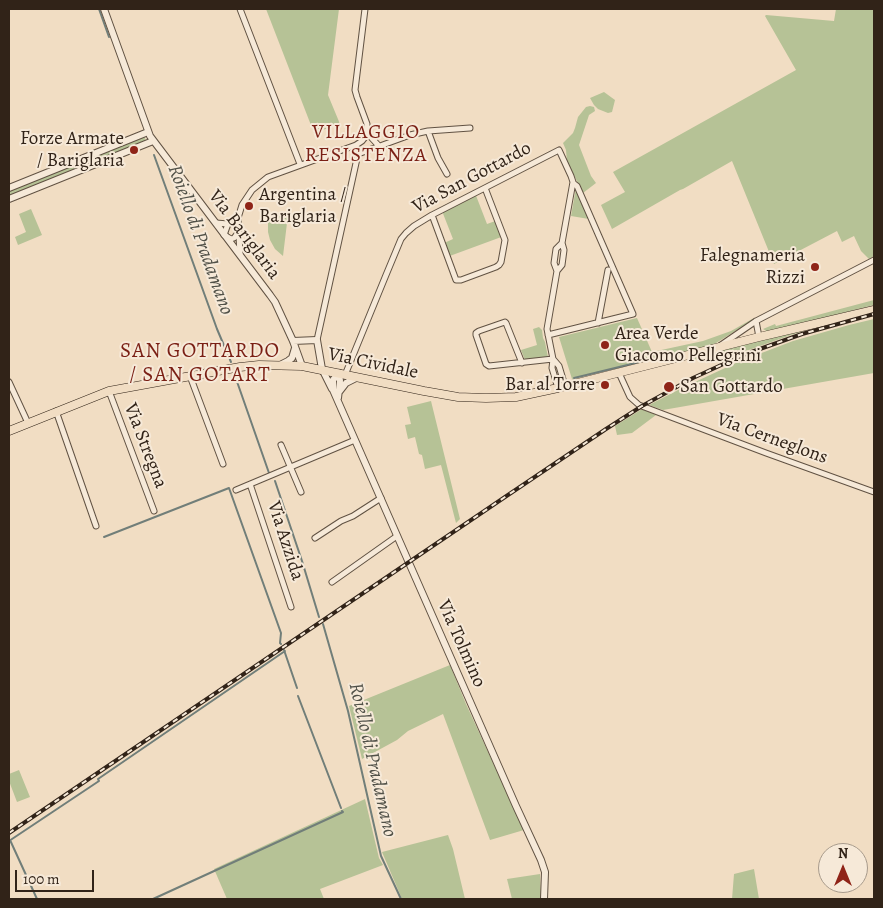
<!DOCTYPE html>
<html>
<head>
<meta charset="utf-8">
<style>
	body { margin:0 }
	#map { position:relative; width:883px; height:908px; overflow:hidden; background:#f1ddc3; font-family:Alegreya,serif }
	canvas { display:block }
	.frame { position:absolute; inset:0; border:10px solid #312318; pointer-events:none }
	.north { position:absolute; left:818px; top:843px; width:50px; height:50px; box-sizing:border-box; background:#f6e9d8; border:1px solid #a79a8b; border-radius:50%; rotate:0deg; font-size:14px; font-weight:700; line-height:20px; text-align:center; color:#312318 }
	.north::after { content:''; display:block; margin:auto; width:18px; height:22px; background:#8f2418; clip-path:polygon(50% 0,100% 100%,50% 72%,0 100%) }
	.scale { position:absolute; left:15px; top:870px; width:79px; height:22px; box-sizing:border-box; border:2px solid #312318; border-top:0; padding-left:6px; font-size:15px; line-height:18px; white-space:nowrap; color:#312318; -webkit-text-stroke:4px #f6e9d8; paint-order:stroke }
</style>
</head>
<body>
<div id="map">
<canvas width="883" height="908"></canvas>
<div class="frame"></div>
<div class="north">N</div>
<div class="scale">100 m</div>
</div>
<script>
const ctx = document.querySelector('canvas').getContext('2d');
ctx.lineJoin = 'round';
function paint(path, color) { ctx.fillStyle = color; ctx.fill(path, 'evenodd'); }
const poly = rows => new Path2D(rows.map(r => 'M' + r).join(''));
function stroke(path, color, width, dash) { ctx.strokeStyle = color; ctx.lineWidth = width; ctx.lineCap = dash ? 'butt' : 'round'; ctx.setLineDash(dash || []); ctx.stroke(path); }
function write(font, color, halo, rows, align = 'center') {
  ctx.font = font + ' Alegreya,serif'; ctx.lineWidth = 4; ctx.setLineDash([]); ctx.textBaseline = 'middle'; ctx.strokeStyle = halo; ctx.fillStyle = color; for (const [text, x, y, turn = 0] of rows) {
    ctx.save(); ctx.translate(x, y); ctx.rotate((+turn || 0) * Math.PI / 180); ctx.textAlign = isNaN(turn) ? turn : align; if (halo) ctx.strokeText(text, 0, 0); ctx.fillText(text, 0, 0); ctx.restore();
  }
}
paint(poly([
	[266,9,339,9,328,95,340,124,314,133],
	[836,9,874,9,874,256,869,259,861,251,854,236,842,242,837,231,774,264,732,161,683,189,680,190,612,229,601,205,625,192,613,172,796,70,765,16,766,15,834,21],
	[604,92,615,100,612,112,608,113,598,109,594,105,590,98],
	[590,106,594,107,595,111,589,115,579,145,591,176,596,183,583,193,567,162,566,150,563,143,573,133,575,128,578,117,586,107],
	[144,136,146,141,9,196,9,191],
	[576,188,589,219,571,216],
	[475,193,487,224,498,220,504,236,447,257,442,244,453,239,442,211],
	[31,209,42,235,18,245,15,237,26,232,19,214],
	[290,211,294,220,291,223,287,223,283,256,275,249,270,240,268,232,268,223,272,214],
	[874,300,874,305,768,332,763,329,775,324,776,326],
	[637,318,652,352,703,341,731,331,754,318,753,320,716,343,710,346,572,379,559,337],
	[845,319,791,335,718,361,716,354,691,361,690,358],
	[874,319,874,373,663,410,649,405,682,388,738,362,793,341,849,325],
	[539,327,542,330,543,338,545,342,548,357,525,360,521,350,537,345,533,329],
	[431,401,460,519,456,523,441,465,425,469,422,455,419,454,415,437,408,439,405,425,411,424,407,407],
	[642,409,656,415,632,433,617,435,615,426],
	[450,665,466,704,524,830,490,840,443,714,408,731,397,740,362,759,349,706],
	[19,770,30,797,17,802,9,781,9,774],
	[365,799,379,858,383,865,320,889,324,899,227,899,214,869],
	[448,835,453,849,465,899,402,899,382,852],
	[754,869,759,899,732,899,734,874],
	[540,874,541,899,512,899,507,879]
]), '#b6c296');
stroke(poly([
	[99,9,109,37],
	[154,155,217,329,231,362],
	[234,373,269,473],
	[574,378,652,359],
	[275,481,302,561,319,617],
	[104,537,229,488,281,633,280,643,281,644],
	[323,624,348,711,381,856,401,899],
	[284,650,297,688],
	[298,696,341,808],
	[10,840,37,899],
	[9,841,99,781,98,779,285,651],
	[153,899,343,812,342,811]
]), '#717e79', 2);
const minor = poly([
	[240,9,300,164],
	[428,131,438,158,447,174],
	[367,133,379,146],
	[358,154,410,135,428,131,470,128],
	[432,215,456,280,461,280,496,267,499,265,501,262,505,240,485,188],
	[216,223,228,224,234,222,238,218],
	[228,224,224,235,231,239,234,238,238,233],
	[240,254,238,218,242,205,252,190,268,177,356,145,362,141,366,136,367,124,357,97,355,90,365,9],
	[557,271,554,263,556,249,562,243],
	[756,321,759,337],
	[598,323,608,270],
	[548,335,633,314,577,186,573,183],
	[317,340,358,154,356,145],
	[721,345,756,321,874,260],
	[553,359,559,366,565,386],
	[522,363,506,323,505,322,479,331,476,333,476,335,486,364,489,366,553,359],
	[619,373,630,397,639,405,766,453,874,492],
	[345,375,386,275,401,239,406,233,414,226,432,215,559,150,571,176,573,182,562,243,564,250,562,265,557,271,547,329,553,359,552,368,558,388],
	[190,376,223,464],
	[9,382,28,423],
	[109,391,154,511],
	[56,411,96,526],
	[281,445,301,492],
	[250,484,291,607],
	[236,490,355,440],
	[315,538,341,521,353,516,381,498],
	[332,582,397,536]
]);
const tertiary = poly([
	[104,9,150,136,270,295,275,302,293,341,302,366],
	[9,188,148,132],
	[9,199,153,141],
	[293,341,317,340,322,369,332,389],
	[280,365,288,361,292,358,295,348],
	[339,373,333,380,333,390,516,806,541,860,545,872,544,899],
	[339,392,346,383,356,378],
	[338,398,340,381,339,373]
]);
const primary = poly([
	[9,431,109,391,240,367,259,365,302,366,424,391,458,397,486,398,516,397,558,388,759,337,874,310]
]);
stroke(minor, '#615243', 7);
stroke(tertiary, '#615243', 8);
stroke(primary, '#312318', 9);
stroke(minor, '#f6e9d8', 5);
stroke(tertiary, '#f6e9d8', 6);
stroke(primary, '#f1ddc3', 8);
const rail = poly([
	[9,833,505,497,606,429,642,406,693,378,743,355,802,334,874,314]
]);
stroke(rail, '#312318', 4);
stroke(rail, '#f6e9d8', 2, [5.5]);
for (const [x, y, r, color] of [
	[134,150,5,"#8f2418"],
	[249,206,5,"#8f2418"],
	[815,267,5,"#8f2418"],
	[605,345,5,"#8f2418"],
	[605,385,5,"#8f2418"],
	[669,387,6,"#8f2418"]
]) { const dot = new Path2D(); dot.arc(x, y, r, 0, 2 * Math.PI); ctx.fillStyle = color; ctx.fill(dot); stroke(dot, '#f6e9d8', 2); }
write('19px', '#312318', '#f6e9d8', [
	["Forze Armate",124,139],
	["/ Bariglaria",124,161],
	["Argentina /",259,195,"left"],
	["Bariglaria",259,217,"left"],
	["Falegnameria",805,256],
	["Rizzi",805,278],
	["Area Verde",615,334,"left"],
	["Giacomo Pellegrini",615,356,"left"],
	["Bar al Torre",595,385],
	["San Gottardo",680,387,"left"]
], 'right');
write('19px', '#312318', '#f6e9d8', [
	["Via San Gottardo",472,178,-28],
	["Via Bariglaria",244,235,53],
	["Via Cividale",373,364,12],
	["Via Cerneglons",772,439,20],
	["Via Stregna",145,446,69],
	["Via Azzida",285,541,72],
	["Via Tolmino",461,644,66]
]);
ctx.letterSpacing = '1px';
write('20px', '#7a1f14', '#f6e9d8', [
	["VILLAGGIO",366,133],
	["RESISTENZA",366,156]
]);
ctx.letterSpacing = '0px';
write('italic 20px', '#515148', '#f6e9d8', [
	["Roiello di Pradamano",200,240,70],
	["Roiello di Pradamano",372,760,77]
]);
ctx.letterSpacing = '1px';
write('21px', '#7a1f14', '#f6e9d8', [
	["SAN GOTTARDO",200,352],
	["/ SAN GOTART",200,376]
]);
ctx.letterSpacing = '0px';
</script>
</body>
</html>
